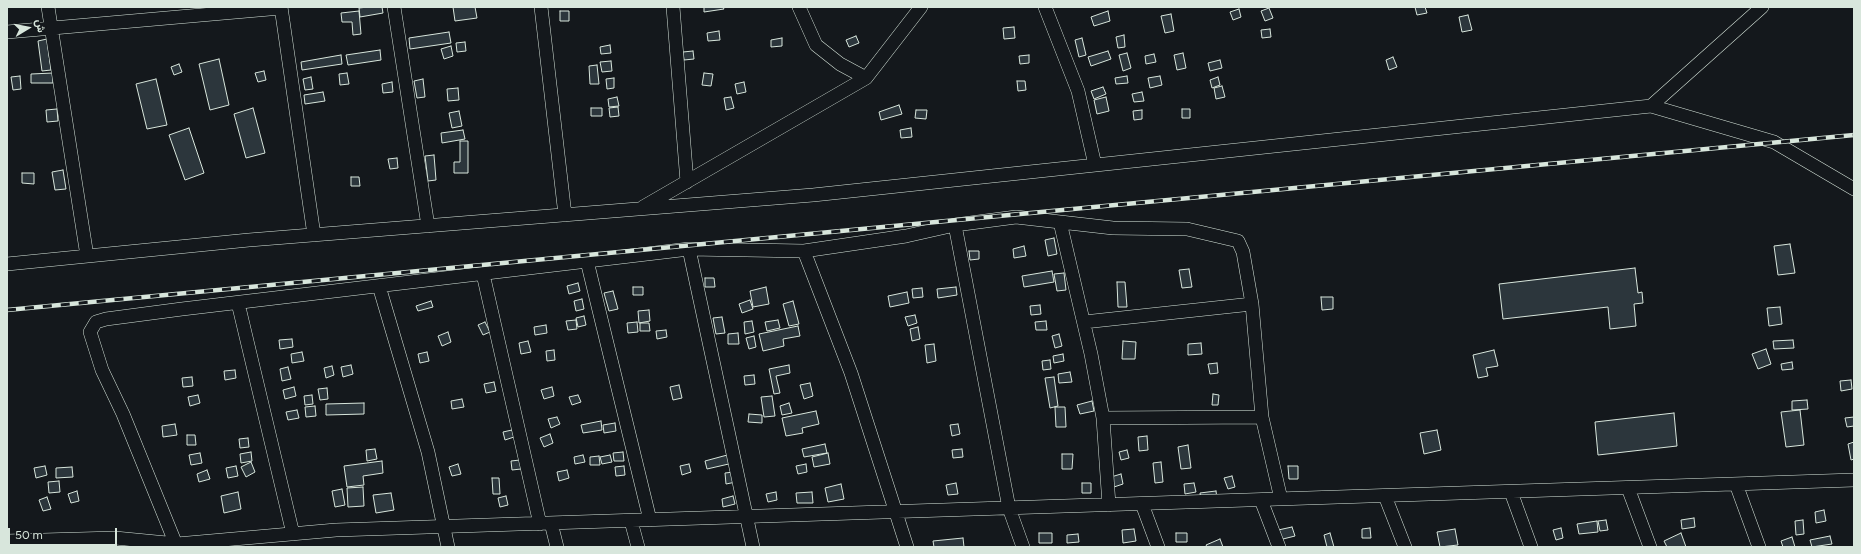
<!DOCTYPE html>
<html>
<head>
<meta charset="utf-8">
<style>
	body { margin:0 }
	#map { position:relative; width:1861px; height:554px; overflow:hidden; background:#14181c; font-family:Figtree,Vazirmatn,sans-serif }
	canvas { display:block }
	.frame { position:absolute; inset:0; border:8px solid #d8e6dc; pointer-events:none }
	.north { position:absolute; left:8px; top:8px; width:40px; height:40px; -webkit-text-stroke:3px #14181c; paint-order:stroke; rotate:80deg; font-size:11px; font-weight:700; line-height:16px; text-align:center; color:#d8e6dc }
	.north::after { content:''; display:block; margin:auto; width:14px; height:18px; background:#d8e6dc; clip-path:polygon(50% 0,100% 100%,50% 72%,0 100%) }
	.scale { position:absolute; left:8px; top:528px; width:109px; height:18px; box-sizing:border-box; border:2px solid #d8e6dc; border-top:0; padding-left:5px; font-size:12px; line-height:14px; white-space:nowrap; color:#d8e6dc; -webkit-text-stroke:3px #14181c; paint-order:stroke }
</style>
</head>
<body>
<div id="map">
<canvas width="1861" height="554"></canvas>
<div class="frame"></div>
<div class="north">ش</div>
<div class="scale">50 m</div>
</div>
<script>
const ctx = document.querySelector('canvas').getContext('2d');
ctx.lineJoin = 'round';
function paint(path, color) { ctx.fillStyle = color; ctx.fill(path, 'evenodd'); }
const poly = rows => new Path2D(rows.map(r => 'M' + r).join(''));
function stroke(path, color, width, dash) { ctx.strokeStyle = color; ctx.lineWidth = width; ctx.lineCap = dash ? 'butt' : 'round'; ctx.setLineDash(dash || []); ctx.stroke(path); }
const building = poly([
	[368,7,382,7,383,13,360,17,359,8,368,7],
	[453,7,475,7,477,18,455,21,453,7],
	[704,7,723,7,724,9,704,12,704,7],
	[1415,7,1425,7,1427,13,1417,15,1415,7],
	[1269,8,1273,18,1265,21,1261,11,1269,8],
	[1239,9,1241,17,1233,20,1230,12,1239,9],
	[359,11,361,34,353,35,352,22,342,22,341,13,359,11],
	[560,11,569,11,569,21,560,21,560,11],
	[1108,11,1110,21,1094,26,1091,17,1108,11],
	[1171,14,1174,31,1165,33,1161,16,1171,14],
	[1468,15,1472,30,1462,32,1459,17,1468,15],
	[1014,27,1015,38,1004,39,1003,28,1014,27],
	[1270,29,1271,37,1262,38,1261,30,1270,29],
	[719,31,720,40,708,41,707,33,719,31],
	[449,32,451,43,410,49,409,38,449,32],
	[1124,35,1125,47,1118,48,1116,37,1124,35],
	[856,36,859,43,849,47,846,40,856,36],
	[782,38,782,46,771,47,771,40,782,38],
	[1082,38,1086,55,1079,57,1075,40,1082,38],
	[47,39,51,70,42,71,38,41,47,39],
	[465,42,466,51,457,52,456,43,465,42],
	[610,45,611,53,601,54,600,47,610,45],
	[451,46,453,56,444,59,441,49,451,46],
	[380,50,381,60,348,65,346,55,380,50],
	[693,51,694,59,684,60,683,52,693,51],
	[1108,51,1111,59,1091,66,1088,57,1108,51],
	[1127,53,1131,68,1123,71,1119,55,1127,53],
	[1183,53,1186,68,1177,70,1174,55,1183,53],
	[1154,54,1156,62,1146,64,1145,56,1154,54],
	[341,55,342,64,302,70,301,62,341,55],
	[1029,55,1029,63,1020,64,1019,56,1029,55],
	[1393,57,1397,67,1389,70,1386,60,1393,57],
	[219,59,229,105,210,110,199,64,219,59],
	[1220,60,1222,68,1210,71,1208,63,1220,60],
	[611,61,612,71,602,72,600,62,611,61],
	[179,64,182,72,174,75,171,67,179,64],
	[597,65,599,84,590,84,589,66,597,65],
	[264,71,266,80,258,82,255,73,264,71],
	[53,73,53,83,31,83,31,74,53,73],
	[347,73,349,84,340,85,339,74,347,73],
	[704,73,713,74,711,86,702,85,704,73],
	[20,76,21,89,13,90,11,77,20,76],
	[1127,76,1128,83,1116,84,1115,78,1127,76],
	[1160,76,1162,85,1150,88,1148,78,1160,76],
	[311,77,313,89,305,90,303,79,311,77],
	[1218,77,1220,85,1212,88,1210,80,1218,77],
	[614,78,614,88,607,89,606,79,614,78],
	[156,79,167,125,147,129,136,84,156,79],
	[423,79,425,97,417,98,414,81,423,79],
	[1017,81,1025,81,1026,90,1018,91,1017,81],
	[392,82,393,92,383,93,382,84,392,82],
	[744,82,746,92,737,94,735,84,744,82],
	[1222,86,1225,97,1216,99,1214,88,1222,86],
	[1103,87,1106,94,1094,99,1091,91,1103,87],
	[458,88,459,100,448,101,447,89,458,88],
	[323,92,325,101,305,104,304,95,323,92],
	[1142,92,1144,101,1134,102,1132,94,1142,92],
	[617,97,619,106,609,107,608,99,617,97],
	[731,97,734,108,726,110,724,98,731,97],
	[1106,97,1109,111,1097,114,1094,100,1106,97],
	[899,105,902,114,881,120,879,112,899,105],
	[618,107,619,116,610,117,609,108,618,107],
	[253,108,265,153,246,158,234,114,253,108],
	[591,108,602,108,602,116,591,116,591,108],
	[57,109,58,121,47,122,46,110,57,109],
	[1182,109,1190,109,1190,118,1182,118,1182,109],
	[916,110,927,110,926,119,915,118,916,110],
	[1142,110,1142,119,1134,120,1133,111,1142,110],
	[459,111,462,126,452,128,449,113,459,111],
	[189,128,204,173,185,180,169,135,189,128],
	[911,128,912,137,901,138,900,130,911,128],
	[463,130,465,139,442,143,441,133,463,130],
	[460,141,468,141,468,173,454,173,454,162,460,162,460,141],
	[434,155,436,180,428,181,425,156,434,155],
	[397,158,398,168,390,169,388,159,397,158],
	[63,170,66,189,55,190,52,172,63,170],
	[22,173,34,173,34,184,22,183,22,173],
	[351,177,359,177,360,186,351,186,351,177],
	[1054,238,1057,254,1048,256,1045,240,1054,238],
	[1790,244,1795,273,1778,275,1774,246,1790,244],
	[1024,246,1026,256,1014,258,1013,249,1024,246],
	[969,251,979,251,979,259,970,260,969,251],
	[1635,268,1638,293,1642,292,1643,303,1634,304,1636,326,1610,329,1608,307,1503,319,1499,284,1635,268],
	[1189,269,1192,287,1182,288,1179,270,1189,269],
	[1052,271,1054,282,1024,287,1022,276,1052,271],
	[1064,273,1066,290,1057,291,1054,274,1064,273],
	[705,278,714,278,715,287,705,287,705,278],
	[1117,282,1125,282,1127,307,1118,307,1117,282],
	[578,283,580,291,569,294,567,286,578,283],
	[633,287,643,287,643,295,633,295,633,287],
	[766,287,769,304,753,307,750,291,766,287],
	[956,287,957,295,938,298,937,289,956,287],
	[922,288,923,297,913,298,912,289,922,288],
	[613,291,618,309,609,311,604,293,613,291],
	[907,292,909,303,890,307,888,296,907,292],
	[1321,297,1333,297,1333,309,1322,310,1321,297],
	[582,299,584,309,576,311,574,301,582,299],
	[750,300,753,309,742,313,739,304,750,300],
	[431,301,433,307,418,311,416,306,431,301],
	[793,301,799,324,789,326,783,304,793,301],
	[1040,305,1041,314,1031,315,1030,306,1040,305],
	[1780,307,1782,324,1769,326,1767,308,1780,307],
	[649,310,650,321,639,323,638,311,649,310],
	[915,315,917,323,908,326,905,317,915,315],
	[584,316,586,325,578,327,576,318,584,316],
	[722,317,725,333,716,334,713,318,722,317],
	[576,320,577,329,568,330,566,321,576,320],
	[778,320,780,328,767,331,765,322,778,320],
	[752,321,754,332,745,334,744,322,752,321],
	[1046,321,1047,330,1036,330,1035,322,1046,321],
	[485,322,490,332,483,335,478,325,485,322],
	[637,322,638,332,628,333,627,323,637,322],
	[640,323,649,323,650,331,640,331,640,323],
	[546,325,547,333,535,335,534,327,546,325],
	[798,326,800,336,783,339,784,346,763,351,759,334,798,326],
	[918,327,920,339,912,341,910,329,918,327],
	[666,330,667,337,657,339,656,331,666,330],
	[448,332,451,342,442,346,438,336,448,332],
	[738,333,739,344,728,344,728,334,738,333],
	[1059,334,1062,346,1055,348,1052,336,1059,334],
	[754,336,756,347,749,349,746,338,754,336],
	[292,339,293,347,280,349,279,340,292,339],
	[1793,340,1794,348,1774,349,1773,341,1793,340],
	[528,341,531,352,521,354,519,343,528,341],
	[1123,341,1136,342,1135,359,1122,359,1123,341],
	[1201,343,1202,354,1188,355,1188,344,1201,343],
	[934,344,936,361,927,363,925,345,934,344],
	[1766,349,1771,364,1758,369,1752,354,1766,349],
	[554,350,555,360,547,361,546,351,554,350],
	[1494,350,1498,366,1486,368,1488,376,1478,378,1473,355,1494,350],
	[302,352,304,361,292,363,291,354,302,352],
	[427,352,429,361,420,363,418,354,427,352],
	[1063,354,1064,361,1054,363,1053,356,1063,354],
	[1050,360,1051,369,1043,370,1042,361,1050,360],
	[1792,362,1793,369,1782,370,1781,364,1792,362],
	[1217,363,1218,373,1210,374,1208,364,1217,363],
	[351,365,353,374,343,377,341,367,351,365],
	[789,365,790,373,776,376,780,393,774,394,769,369,789,365],
	[332,366,334,375,326,378,324,368,332,366],
	[288,367,291,379,282,381,280,369,288,367],
	[235,370,236,378,225,380,224,371,235,370],
	[1070,372,1072,382,1059,383,1058,374,1070,372],
	[754,375,755,384,745,385,744,376,754,375],
	[192,377,193,386,183,387,182,378,192,377],
	[1054,377,1058,406,1050,408,1045,378,1054,377],
	[1851,380,1852,389,1841,391,1840,381,1851,380],
	[494,382,496,391,486,393,484,384,494,382],
	[810,383,813,396,804,399,800,385,810,383],
	[679,385,682,398,673,400,670,387,679,385],
	[294,387,296,396,285,399,283,390,294,387],
	[552,387,554,396,544,399,541,390,552,387],
	[327,388,328,399,320,400,318,389,327,388],
	[1213,394,1219,395,1218,405,1212,405,1213,394],
	[198,395,200,403,190,406,188,397,198,395],
	[312,395,313,404,305,405,304,396,312,395],
	[578,395,581,402,572,405,569,397,578,395],
	[772,396,775,416,764,417,761,397,772,396],
	[462,399,464,407,452,409,451,401,462,399],
	[1807,400,1808,409,1792,410,1792,401,1807,400],
	[1092,401,1094,411,1080,414,1077,405,1092,401],
	[364,403,364,414,326,415,326,404,364,403],
	[789,403,792,413,782,415,780,406,789,403],
	[315,406,316,416,306,417,305,407,315,406],
	[1055,407,1065,407,1066,427,1056,427,1055,407],
	[297,410,299,418,288,420,286,412,297,410],
	[1800,410,1804,445,1786,447,1781,412,1800,410],
	[816,411,819,424,802,428,803,433,786,436,782,418,816,411],
	[1674,413,1677,446,1598,455,1595,422,1674,413],
	[749,414,762,415,762,423,748,422,749,414],
	[557,417,560,424,551,428,548,419,557,417],
	[1854,417,1854,426,1847,427,1845,418,1854,417],
	[601,421,602,430,583,433,581,425,601,421],
	[615,423,616,431,604,433,603,425,615,423],
	[175,424,177,435,163,437,162,426,175,424],
	[958,424,960,434,952,436,950,425,958,424],
	[512,430,514,437,505,440,503,432,512,430],
	[1437,430,1441,450,1424,454,1420,433,1437,430],
	[550,434,553,443,544,447,540,438,550,434],
	[187,435,195,435,196,445,187,445,187,435],
	[1147,436,1148,450,1139,451,1138,437,1147,436],
	[248,438,249,447,240,448,239,439,248,438],
	[1854,442,1854,459,1851,460,1848,444,1854,442],
	[825,444,827,453,804,457,802,449,825,444],
	[1188,445,1191,468,1181,469,1178,447,1188,445],
	[375,449,377,459,367,461,366,450,375,449],
	[962,449,963,457,953,458,952,450,962,449],
	[1127,450,1129,458,1121,460,1119,452,1127,450],
	[251,452,252,461,241,463,240,454,251,452],
	[623,452,624,461,614,461,613,453,623,452],
	[200,453,202,463,191,465,189,455,200,453],
	[828,453,830,464,814,467,812,457,828,453],
	[731,454,733,463,707,469,705,461,731,454],
	[1062,454,1073,454,1072,469,1062,469,1062,454],
	[583,455,585,462,575,464,574,457,583,455],
	[610,455,612,462,602,464,600,457,610,455],
	[599,456,600,465,590,465,590,457,599,456],
	[520,460,521,469,512,470,511,461,520,460],
	[382,461,383,473,363,476,364,485,347,487,344,466,382,461],
	[251,462,255,472,246,477,241,467,251,462],
	[1161,462,1163,482,1155,483,1153,463,1161,462],
	[458,464,461,474,452,476,449,467,458,464],
	[689,464,691,472,682,475,680,466,689,464],
	[806,464,807,472,798,474,796,466,806,464],
	[45,466,47,475,36,478,34,468,45,466],
	[236,466,238,476,228,478,226,468,236,466],
	[624,466,625,475,616,476,615,467,624,466],
	[1288,466,1298,466,1298,479,1289,479,1288,466],
	[72,467,73,477,56,478,56,468,72,467],
	[207,470,210,479,199,482,197,474,207,470],
	[567,470,569,478,559,481,557,472,567,470],
	[734,472,736,482,726,484,725,473,734,472],
	[1121,474,1123,484,1114,487,1111,477,1121,474],
	[1232,476,1235,487,1228,489,1224,478,1232,476],
	[492,478,499,478,500,494,493,494,492,478],
	[59,481,60,492,49,493,48,482,59,481],
	[956,483,958,494,948,495,946,485,956,483],
	[1082,483,1091,483,1091,493,1082,493,1082,483],
	[1194,483,1196,492,1185,494,1184,484,1194,483],
	[841,484,844,499,828,502,825,488,841,484],
	[363,487,364,506,348,507,347,488,363,487],
	[342,489,345,505,335,507,332,491,342,489],
	[77,491,79,501,71,503,68,494,77,491],
	[1216,491,1217,499,1201,501,1200,493,1216,491],
	[238,492,241,509,224,513,221,496,238,492],
	[776,492,777,500,768,502,766,494,776,492],
	[812,492,813,503,797,503,796,493,812,492],
	[391,493,394,510,376,513,373,495,391,493],
	[506,496,508,505,500,507,498,498,506,496],
	[733,496,735,504,723,507,722,499,733,496],
	[47,497,51,509,43,511,39,500,47,497],
	[1824,510,1826,521,1816,523,1815,512,1824,510],
	[1694,518,1695,527,1682,529,1681,520,1694,518],
	[1606,520,1608,530,1600,531,1598,521,1606,520],
	[1803,520,1804,534,1796,535,1795,521,1803,520],
	[1597,521,1598,532,1579,534,1577,524,1597,521],
	[1292,527,1295,536,1271,542,1269,532,1292,527],
	[1370,528,1371,538,1362,538,1362,529,1370,528],
	[1561,528,1563,538,1556,540,1553,530,1561,528],
	[1134,529,1136,541,1123,543,1122,530,1134,529],
	[1455,529,1458,545,1440,547,1437,532,1455,529],
	[1039,533,1052,533,1052,543,1039,543,1039,533],
	[1176,533,1187,533,1187,542,1176,542,1176,533],
	[1330,533,1334,547,1327,547,1324,535,1330,533],
	[1681,533,1686,547,1667,547,1664,541,1681,533],
	[1078,534,1079,542,1067,543,1067,535,1078,534],
	[1830,536,1832,544,1812,547,1810,540,1830,536],
	[1792,537,1795,547,1783,547,1781,541,1792,537],
	[963,538,964,547,934,547,933,541,963,538],
	[1220,539,1223,547,1207,547,1206,545,1220,539]
]);
paint(building, '#2c363c');
stroke(building, '#d8e6dc', 1);
const street = poly([
	[48,7,87,256],
	[281,7,314,235],
	[394,7,428,226],
	[541,7,565,215],
	[673,7,687,182],
	[799,7,816,45,840,64,866,78],
	[1045,7,1078,91,1095,165],
	[7,32,281,8],
	[1651,106,1762,7],
	[643,207,866,78,921,7],
	[1060,222,1091,354,1103,418],
	[955,225,1009,508,1023,547],
	[689,249,753,547],
	[804,251,851,373,907,547],
	[587,261,650,520],
	[7,264,249,240,813,195,1651,106,1774,142,1854,189],
	[483,274,540,524],
	[379,286,428,452,448,547],
	[238,303,293,534],
	[1084,322,1252,304],
	[1736,484,1759,547],
	[1628,488,1650,547],
	[1511,492,1531,547],
	[1385,496,1405,547],
	[1261,500,1279,547],
	[1142,504,1158,547],
	[1109,505,1103,418,1262,417],
	[631,521,638,547],
	[551,523,557,547],
	[7,541,115,538,177,544,336,530,1854,480],
	[177,547,123,414,102,370,90,332,96,322,106,319,182,309,689,249,804,251,906,236,955,225,1016,217,1113,228,1187,229,1238,241,1243,252,1252,304,1262,417,1281,499]
]);
stroke(street, '#d8e6dc', 14);
stroke(street, '#14181c', 13);
const rail = poly([
	[7,310,1854,135]
]);
stroke(rail, '#d8e6dc', 4.5);
stroke(rail, '#14181c', 3, [9]);
</script>
</body>
</html>
